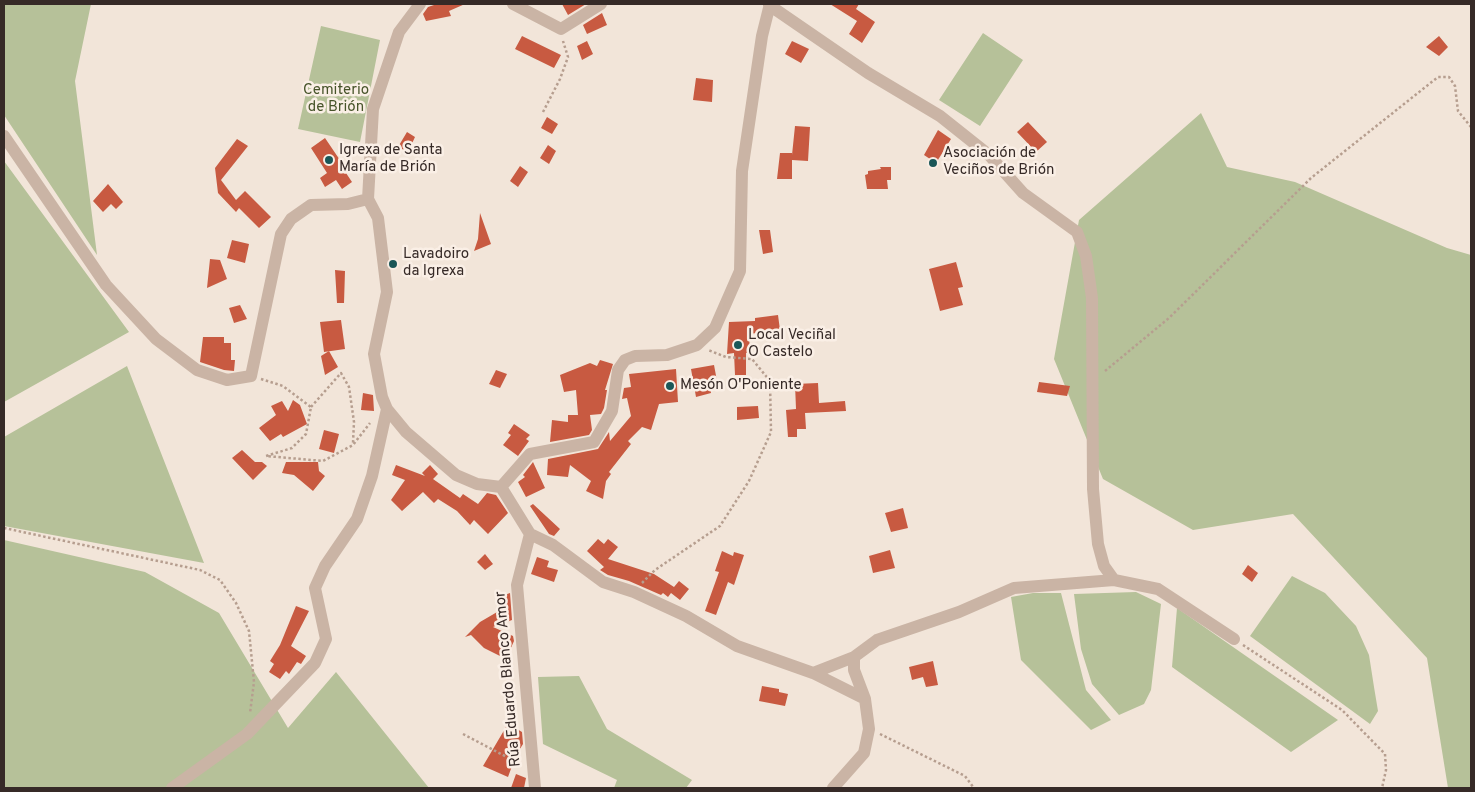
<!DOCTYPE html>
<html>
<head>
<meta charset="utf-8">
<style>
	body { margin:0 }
	#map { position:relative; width:1475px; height:792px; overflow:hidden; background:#f2e5d9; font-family:Overpass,sans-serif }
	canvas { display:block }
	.frame { position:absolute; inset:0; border:5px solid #362a27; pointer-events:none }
</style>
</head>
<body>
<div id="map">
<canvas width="1475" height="792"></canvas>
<div class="frame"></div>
</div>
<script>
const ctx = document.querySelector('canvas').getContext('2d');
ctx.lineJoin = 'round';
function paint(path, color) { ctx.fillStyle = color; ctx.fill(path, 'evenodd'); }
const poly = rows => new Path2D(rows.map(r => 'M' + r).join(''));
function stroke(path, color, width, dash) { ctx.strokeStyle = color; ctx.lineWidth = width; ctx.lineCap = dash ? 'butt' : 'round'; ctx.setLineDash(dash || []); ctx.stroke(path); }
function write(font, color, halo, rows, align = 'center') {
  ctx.font = font + ' Overpass,sans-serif'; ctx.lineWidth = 5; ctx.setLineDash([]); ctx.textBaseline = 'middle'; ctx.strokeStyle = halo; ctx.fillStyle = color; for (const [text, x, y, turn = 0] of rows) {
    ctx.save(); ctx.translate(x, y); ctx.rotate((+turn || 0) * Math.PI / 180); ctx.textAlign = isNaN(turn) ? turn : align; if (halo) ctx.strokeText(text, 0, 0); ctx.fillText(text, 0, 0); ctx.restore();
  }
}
paint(poly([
	[4,4,91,4,75,81,97,255,4,115],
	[321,26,380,40,360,142,298,129],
	[983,33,1023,60,980,126,939,100],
	[1201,113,1227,167,1295,182,1447,248,1471,255,1471,788,1448,788,1427,658,1293,514,1193,530,1103,479,1054,359,1079,220],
	[4,161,129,332,4,402],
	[127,366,204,563,4,526,4,437],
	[4,540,145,572,219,613,288,728,336,672,429,788,4,788],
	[1292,576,1325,593,1356,626,1369,655,1374,687,1378,711,1370,724,1250,636],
	[1136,592,1161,604,1151,690,1144,704,1119,715,1092,684,1081,649,1074,594],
	[1033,593,1061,593,1086,690,1111,720,1091,730,1021,660,1011,597],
	[1177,608,1338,720,1291,752,1172,667],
	[579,676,607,729,692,780,686,788,614,788,617,780,543,744,538,677]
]), '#b6c199');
paint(poly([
	[437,4,465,4,449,11,451,16,426,21,423,14,428,7],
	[562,4,586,4,568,15],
	[830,4,859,4,856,9,875,22,862,43,849,34,857,21],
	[602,13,607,25,587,34,583,25],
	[522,36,561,55,554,68,515,49],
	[1439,36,1448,47,1439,56,1426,47],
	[587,41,593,54,582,60,577,46],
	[792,41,809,49,801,63,785,54],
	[696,78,713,80,712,102,693,100],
	[547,117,558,124,552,134,541,128],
	[1028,122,1047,142,1036,152,1017,132],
	[795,126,810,127,808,161,792,160,792,179,777,179,780,153,792,153,792,155],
	[938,130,951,139,936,163,924,155],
	[407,132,415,137,408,152,398,147],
	[325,138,348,172,346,173,352,182,342,189,336,180,325,187,320,178,327,173,311,148],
	[237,139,248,146,221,180,236,200,245,191,271,217,259,228,239,208,236,212,218,193,215,168],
	[548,145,556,151,549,164,540,158],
	[520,166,528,172,518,187,510,181],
	[880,167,891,167,891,180,887,180,888,189,867,189,865,175,868,174,868,171,881,169],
	[108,184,123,202,116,209,111,204,103,212,93,201],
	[480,213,491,244,474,251,478,239],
	[759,230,770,230,773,252,763,254],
	[232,240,249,244,245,263,227,258],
	[210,259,220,260,227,279,207,288],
	[956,262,963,287,958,288,963,305,940,311,929,269],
	[335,270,345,271,344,303,337,303],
	[240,305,247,319,234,323,229,308],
	[778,315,780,330,749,334,750,353,746,353,746,375,735,375,734,353,727,354,729,322,755,321,755,318],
	[341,320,345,349,324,352,320,322],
	[203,337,224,337,224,343,231,343,231,360,235,360,234,371,224,370,200,362],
	[329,351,338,367,325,375,321,356],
	[600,360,613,364,605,390,607,390,604,408,601,414,590,415,592,430,589,435,550,442,552,420,568,422,568,415,578,415,576,390,564,392,560,375,590,363,597,366],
	[714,365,717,381,710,382,711,393,696,397,691,369],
	[676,369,678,402,659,404,651,430,642,427,628,441,631,444,609,472,611,474,606,481,603,499,586,491,591,481,570,465,568,477,547,475,548,459,598,449,609,432,610,441,631,416,627,398,622,399,624,388,631,387,629,374],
	[496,370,507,374,500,388,489,384],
	[1039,382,1070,386,1067,396,1037,392],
	[818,383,819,403,845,401,846,411,805,413,806,429,797,429,797,437,788,437,786,410,796,409,795,384],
	[363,393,373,395,374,411,361,410],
	[293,400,300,405,307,424,283,437,281,434,270,441,259,428,276,415,271,406,282,401,288,411],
	[758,406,759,418,737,420,737,407],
	[514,424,530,435,526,439,529,441,518,456,503,445,511,435,508,433],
	[324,430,339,434,334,453,319,449],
	[242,450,255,462,262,462,267,466,253,480,232,458],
	[286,462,318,462,319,471,325,476,313,491,294,475,282,473],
	[533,462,545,488,526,497,518,482,525,477,523,475],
	[396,465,425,476,422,473,430,465,438,474,433,479,460,498,463,494,478,504,487,493,496,495,508,513,488,534,474,520,470,525,457,511,438,499,434,503,423,492,402,511,391,500,405,480,392,475],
	[533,504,560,529,554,536,549,534,530,506],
	[903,508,908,528,891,532,885,513],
	[598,539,604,544,608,539,618,547,608,559,654,574,674,587,679,581,689,589,680,600,671,593,668,597,663,593,661,595,629,581,608,575,600,570,604,567,587,551],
	[890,550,895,568,873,573,869,556],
	[722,551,733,556,734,552,744,555,734,585,728,582,716,615,705,611,719,572,715,571],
	[485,554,493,564,485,570,477,562],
	[537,557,549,561,547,567,558,570,554,582,531,574],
	[1248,565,1258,573,1252,582,1242,574],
	[510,593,512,620,493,627,513,636,514,641,506,659,484,648,471,635,465,637,480,622,504,608,499,597],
	[296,606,309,611,291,646,306,656,301,664,297,662,289,674,286,671,280,679,269,672,274,664,270,661,280,645],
	[933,661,938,685,926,687,923,677,912,680,909,667],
	[762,686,779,689,779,692,788,694,785,706,759,701],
	[506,727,515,733,517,729,522,732,523,744,510,765,512,766,508,777,483,766],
	[516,774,526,778,524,788,511,788]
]), '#c85a41');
stroke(poly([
	[543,112,560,79,568,57,563,41],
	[1105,371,1169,318,1311,178,1438,77,1449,77,1455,86,1458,111,1471,127],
	[261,379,283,386,311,407,306,434,292,448,266,456,323,461,353,445,370,423],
	[311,407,341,373,349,387,354,422,353,443],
	[4,528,200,570,220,580,236,603,249,631,254,682,250,713],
	[642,583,655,570,720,526,749,481,771,432,770,381,752,359,726,357,708,350],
	[1243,645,1342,710,1385,754,1386,770,1382,788],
	[463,734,520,764],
	[880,734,965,776,974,788]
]), '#b69e8f', 2.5, [2.5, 2.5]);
stroke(poly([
	[420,4,399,32,373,109,368,199,378,218,387,292,374,354,382,397,387,409,406,432,456,475,477,484,501,487],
	[513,4,561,29,601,4],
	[769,5,868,73,940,116,989,155,1023,193,1077,232,1086,256,1092,298,1093,489,1098,544,1104,566,1114,580,1158,589,1234,639],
	[4,136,106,285,156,339,197,370,227,380,251,376,281,234,291,219,311,205,348,204,368,199],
	[501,487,530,454,594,442,612,411,618,370,625,360,635,356,667,355,697,345,715,328,740,271,742,171,762,36,770,4],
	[501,487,530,534,517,585,535,788],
	[530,534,553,545,603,582,634,592,686,616,737,646,813,673,854,657,877,640,959,612,1014,588,1114,580],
	[854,657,854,670,865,699],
	[813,673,865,699,869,729,864,753,833,788],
	[172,788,247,734,315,663,326,639,315,588,325,566,357,519,372,476,387,409]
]), '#cab4a5', 12);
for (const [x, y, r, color] of [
	[329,160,5,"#1b5758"],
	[933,163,5,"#1b5758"],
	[393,264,5,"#1b5758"],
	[738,345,5,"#1b5758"],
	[670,386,5,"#1b5758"]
]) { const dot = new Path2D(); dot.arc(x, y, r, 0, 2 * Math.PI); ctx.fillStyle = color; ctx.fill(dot); stroke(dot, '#faefe6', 2); }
write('15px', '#47542a', '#faefe6', [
	["Cemiterio",336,91],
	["de Brión",336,108]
]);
write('15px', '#362a27', '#faefe6', [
	["Igrexa de Santa",339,151],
	["María de Brión",339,168],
	["Asociación de",943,154],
	["Veciños de Brión",943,171],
	["Lavadoiro",403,255],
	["da Igrexa",403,272],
	["Local Veciñal",748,336],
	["O Castelo",748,353],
	["Mesón O'Poniente",680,386]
], 'left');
write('15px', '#362a27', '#faefe6', [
	["Rúa Eduardo Blanco Amor",509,679,-95]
]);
</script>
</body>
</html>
